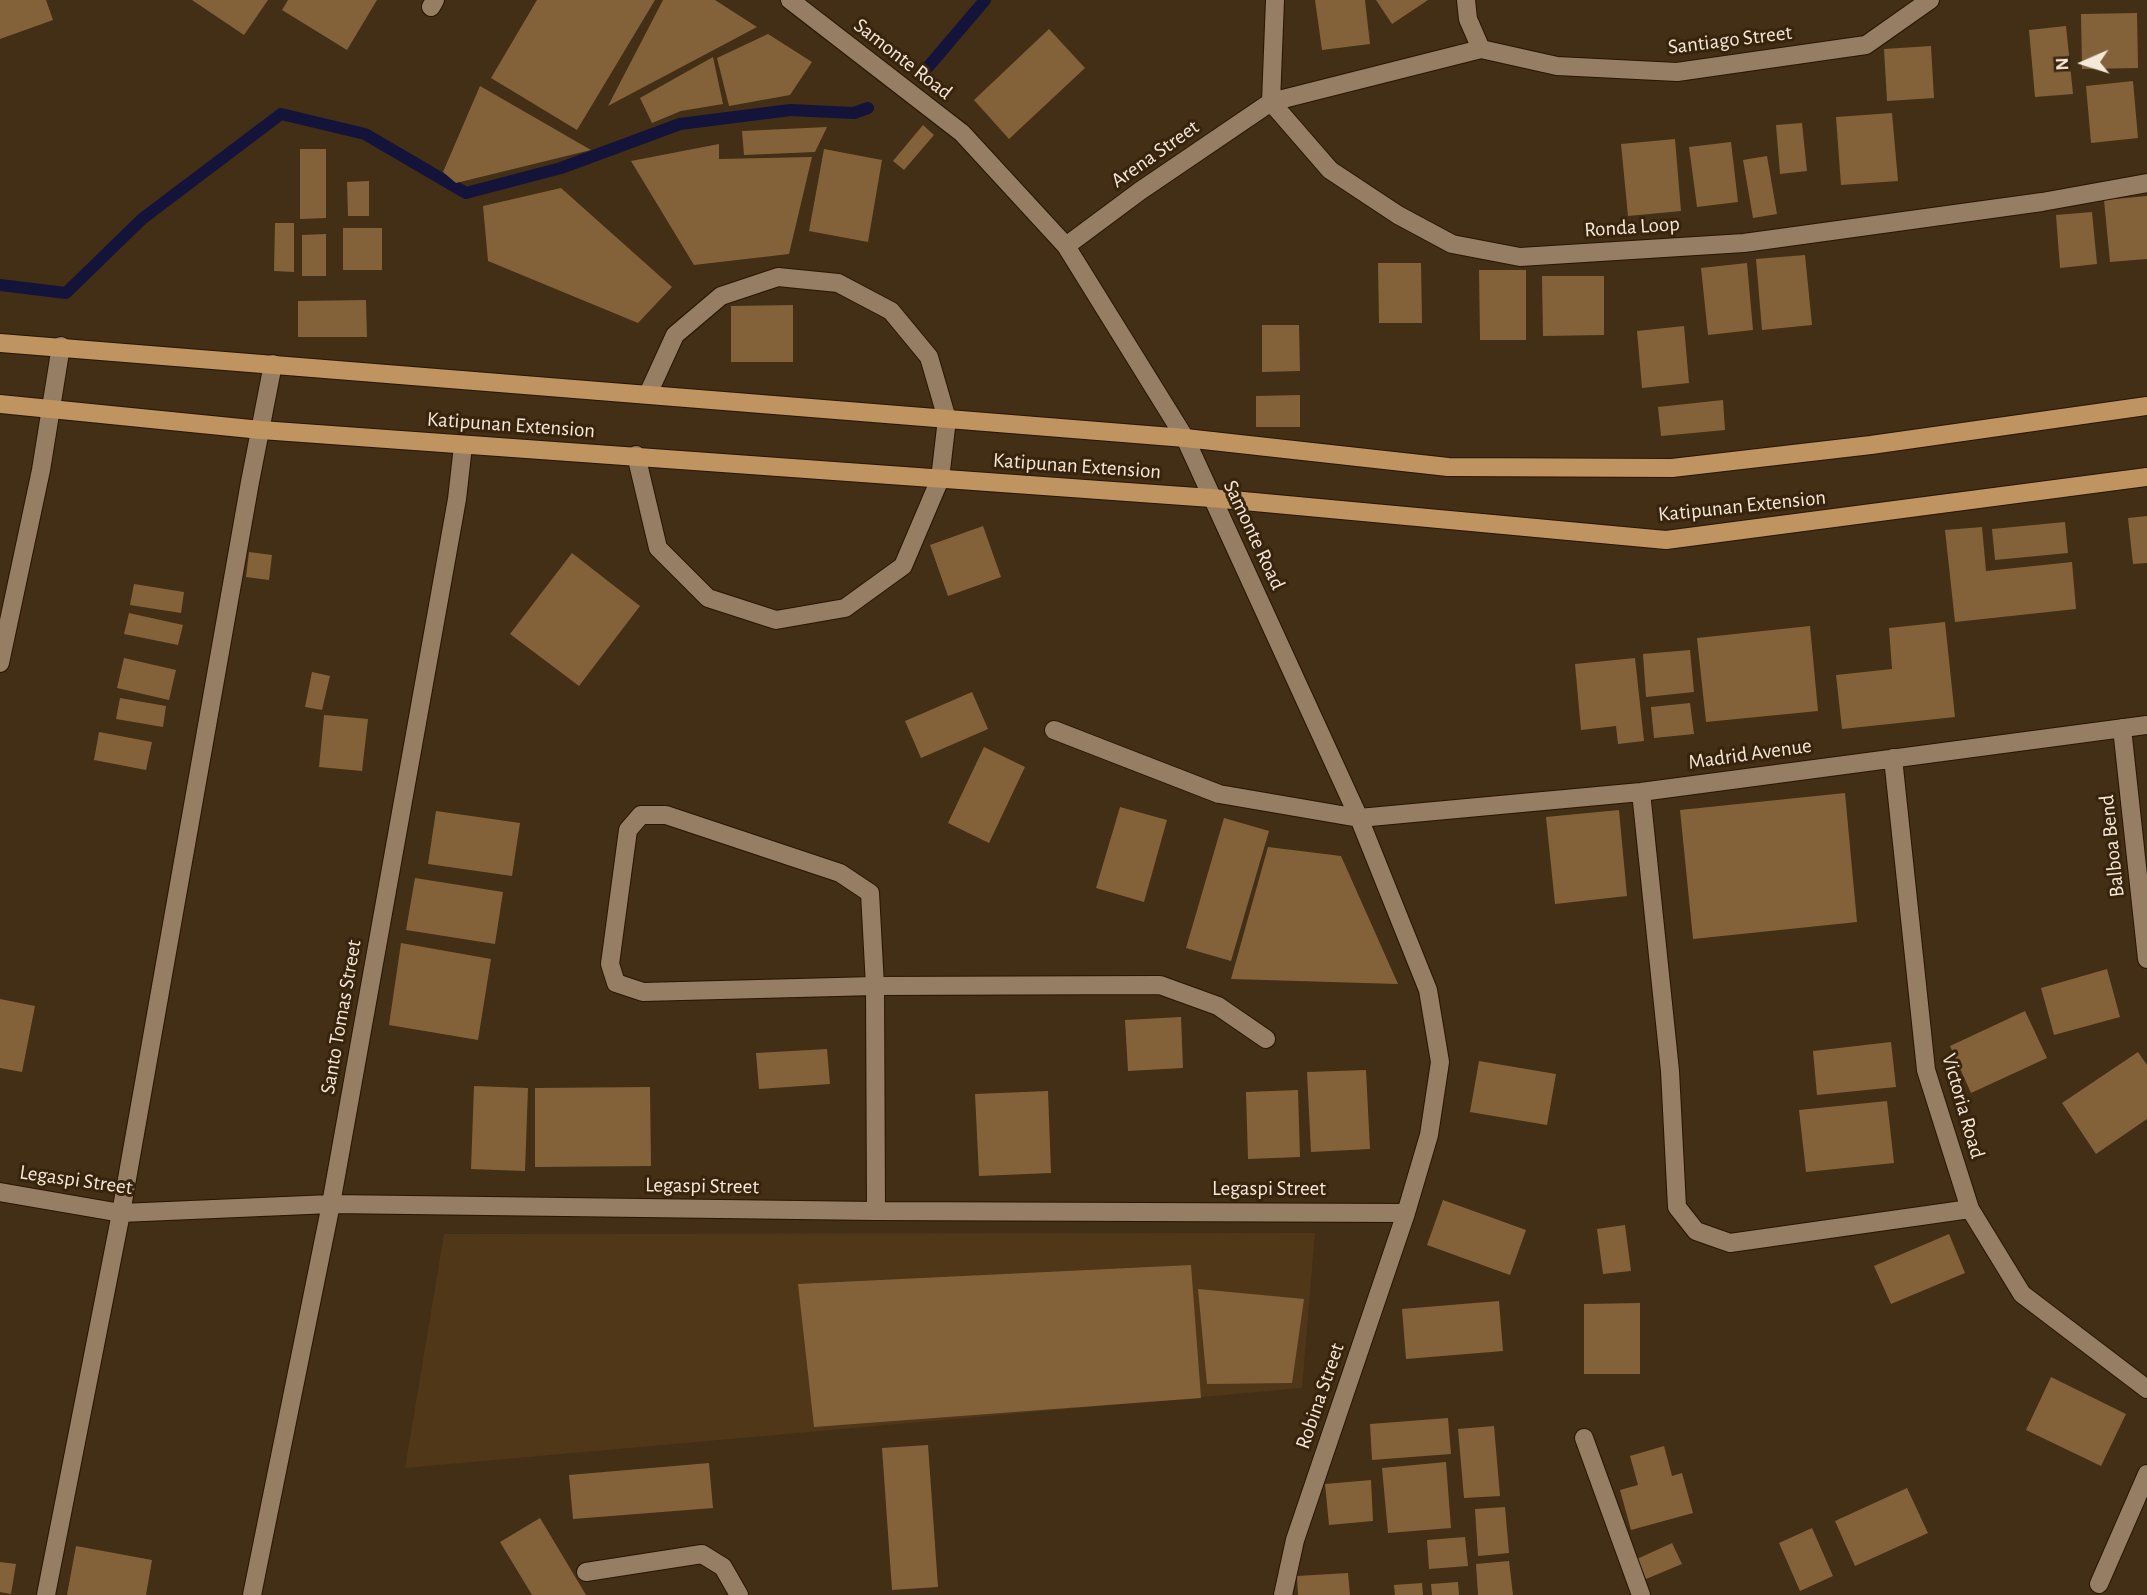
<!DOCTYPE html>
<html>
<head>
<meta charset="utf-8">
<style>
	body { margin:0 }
	#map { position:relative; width:2147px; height:1595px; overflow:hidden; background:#432e16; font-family:"Alegreya Sans",sans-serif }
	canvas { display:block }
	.north { position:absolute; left:2049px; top:28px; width:70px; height:70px; -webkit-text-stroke:5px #38240c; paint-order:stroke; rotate:267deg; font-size:19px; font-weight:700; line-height:28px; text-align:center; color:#f5e8d9 }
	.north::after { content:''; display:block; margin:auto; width:24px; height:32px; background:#f5e8d9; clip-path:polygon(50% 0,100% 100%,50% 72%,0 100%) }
</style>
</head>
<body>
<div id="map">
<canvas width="2147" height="1595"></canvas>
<div class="north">N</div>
</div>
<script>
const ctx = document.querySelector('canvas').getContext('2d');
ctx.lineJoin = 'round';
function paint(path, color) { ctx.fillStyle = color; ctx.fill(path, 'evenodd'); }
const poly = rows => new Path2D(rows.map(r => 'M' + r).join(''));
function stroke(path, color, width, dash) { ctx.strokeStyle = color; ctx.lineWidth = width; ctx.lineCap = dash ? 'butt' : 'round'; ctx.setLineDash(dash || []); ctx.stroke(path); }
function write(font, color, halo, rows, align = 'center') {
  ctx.font = font + ' "Alegreya Sans",sans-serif'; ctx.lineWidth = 6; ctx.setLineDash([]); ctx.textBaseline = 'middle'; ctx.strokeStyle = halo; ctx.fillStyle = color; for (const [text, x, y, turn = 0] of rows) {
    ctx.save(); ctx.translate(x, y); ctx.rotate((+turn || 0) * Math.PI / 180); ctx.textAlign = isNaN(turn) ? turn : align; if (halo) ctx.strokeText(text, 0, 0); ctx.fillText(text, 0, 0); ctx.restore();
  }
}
paint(poly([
	[1315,1233,1302,1388,405,1468,444,1234]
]), '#503718');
stroke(poly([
	[928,67,985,0],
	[0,285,66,293,142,219,281,114,365,134,466,193,561,168,680,124,790,110,854,113,868,108]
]), '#14143a', 12);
paint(poly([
	[0,0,46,0,53,20,0,39],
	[192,0,268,0,244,35],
	[288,0,377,0,347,50,282,10],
	[537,0,655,0,577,130,491,78],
	[663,0,715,0,757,27,608,106],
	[1315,0,1365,0,1370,44,1322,50],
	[1376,0,1428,0,1392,24],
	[2137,13,2138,68,2082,69,2081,14],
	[2066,26,2073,94,2035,97,2029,30],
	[1049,29,1085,68,1009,139,974,100],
	[768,34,812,62,790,95,729,106,717,58],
	[1931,46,1934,98,1887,101,1884,49],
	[713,57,723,104,681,111,652,123,640,98],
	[2133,81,2138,138,2091,143,2086,86],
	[480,86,591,150,456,183,443,172],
	[1892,113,1898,181,1841,185,1836,117],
	[1802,123,1807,171,1780,174,1776,125],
	[923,125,934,135,904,170,893,161],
	[827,127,815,152,744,155,742,131],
	[1675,139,1681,211,1628,216,1621,144],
	[1731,142,1738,202,1697,207,1689,147],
	[719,144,719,159,812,157,789,254,694,265,631,161],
	[300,149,326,149,326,218,300,219],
	[824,149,882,160,868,242,809,231],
	[1767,156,1777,214,1753,218,1743,160],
	[369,181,369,216,348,216,347,182],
	[561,188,672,287,638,323,488,261,483,206],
	[2147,196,2147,259,2110,262,2104,200],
	[2092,212,2097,264,2060,268,2056,215],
	[275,223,294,223,294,272,274,271],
	[343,228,382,228,382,270,343,270],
	[326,234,326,276,302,276,302,235],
	[1805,255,1812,325,1762,330,1756,259],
	[1378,263,1421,263,1422,323,1379,323],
	[1747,263,1753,330,1708,335,1701,268],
	[1479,270,1526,270,1526,340,1480,340],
	[1542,276,1604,276,1604,335,1543,336],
	[366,300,367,337,298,337,298,301],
	[793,305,793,362,731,362,731,306],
	[1262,325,1299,325,1300,371,1262,372],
	[1684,326,1689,383,1642,388,1637,331],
	[1300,395,1300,427,1256,427,1256,396],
	[1723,400,1725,430,1661,436,1658,407],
	[2147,516,2147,563,2133,564,2128,518],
	[2065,522,2068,553,1995,560,1992,529],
	[983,526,1001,577,948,596,930,545],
	[1982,527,1986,571,2072,562,2076,609,1955,622,1945,530],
	[249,552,272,555,269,580,246,577],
	[572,553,640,606,579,686,510,634],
	[134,584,184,592,181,613,130,605],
	[129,613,183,625,178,645,124,634],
	[1945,622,1955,717,1842,729,1836,675,1892,669,1889,628],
	[1810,626,1818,711,1706,722,1697,638],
	[1690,650,1694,692,1646,697,1643,654],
	[124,658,176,670,169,700,117,688],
	[1635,658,1644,741,1618,744,1616,726,1581,730,1575,664],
	[312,672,330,676,322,710,305,707],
	[972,692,988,729,921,758,905,721],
	[120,698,166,706,163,727,116,719],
	[1690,703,1694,734,1654,738,1651,707],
	[324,715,368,719,362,771,319,767],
	[99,732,152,742,146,770,94,760],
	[984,747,1025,767,989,843,948,823],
	[1845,793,1857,922,1693,939,1680,810],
	[1120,807,1167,820,1144,902,1096,888],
	[1619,810,1627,896,1555,904,1546,817],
	[436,811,520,823,512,876,428,864],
	[1224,818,1269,831,1231,961,1186,948],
	[1268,847,1341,856,1398,984,1231,979],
	[415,878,503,892,495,944,406,930],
	[401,943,491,959,478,1040,389,1025],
	[2107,969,2120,1017,2054,1035,2041,988],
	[0,999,35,1006,22,1072,0,1068],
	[2025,1011,2047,1058,1971,1093,1950,1046],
	[1181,1017,1183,1068,1128,1071,1125,1020],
	[1891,1042,1896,1087,1817,1095,1813,1051],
	[827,1049,830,1084,759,1089,756,1053],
	[2138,1052,2147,1065,2147,1119,2096,1154,2062,1103],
	[1479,1061,1556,1074,1547,1125,1470,1112],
	[1366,1070,1370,1149,1311,1152,1307,1072],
	[474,1086,528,1088,525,1171,471,1169],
	[650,1087,651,1166,535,1167,535,1088],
	[1298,1090,1300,1157,1248,1159,1246,1092],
	[1048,1091,1051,1173,979,1176,975,1094],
	[1887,1101,1894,1163,1806,1172,1799,1110],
	[1443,1200,1526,1230,1510,1275,1427,1245],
	[1625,1225,1631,1271,1603,1274,1597,1229],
	[1949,1234,1965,1273,1891,1304,1874,1266],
	[1191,1265,1201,1398,814,1427,798,1284],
	[1198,1289,1304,1299,1292,1383,1207,1384],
	[1499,1301,1503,1351,1406,1359,1402,1309],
	[1640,1303,1640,1374,1584,1374,1584,1304],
	[2051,1377,2126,1414,2101,1466,2026,1430],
	[1448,1418,1451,1454,1372,1460,1370,1424],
	[1494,1426,1500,1496,1464,1498,1458,1429],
	[928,1445,938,1587,892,1590,882,1448],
	[1664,1446,1672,1476,1682,1473,1693,1513,1631,1530,1620,1490,1638,1485,1630,1456],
	[1446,1462,1451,1528,1388,1533,1382,1468],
	[709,1463,713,1508,573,1519,569,1475],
	[1371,1480,1373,1521,1329,1525,1325,1484],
	[1907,1488,1928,1533,1855,1566,1835,1521],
	[1505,1507,1509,1553,1478,1556,1475,1509],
	[540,1518,586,1595,532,1595,500,1542],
	[1812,1528,1833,1576,1800,1591,1779,1543],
	[1465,1537,1468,1566,1429,1569,1427,1540],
	[1672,1543,1682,1564,1646,1579,1637,1559],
	[76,1546,152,1560,146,1595,67,1595],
	[1509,1561,1513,1595,1478,1595,1476,1564],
	[0,1562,16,1564,11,1594,0,1592],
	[1348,1573,1350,1595,1298,1595,1297,1576],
	[1458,1582,1459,1595,1432,1595,1431,1584],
	[1422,1583,1423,1595,1395,1595,1394,1585]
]), '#846239');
const minor = poly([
	[790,0,962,133,1066,246,1185,438,1359,818,1428,990,1440,1062,1429,1135,1406,1213,1295,1540,1283,1595],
	[1275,0,1271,102,1330,170,1398,215,1452,244,1520,257,1744,243,2042,202,2147,183],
	[1466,0,1468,19,1481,49],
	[431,7,435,0],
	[1066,246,1140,191,1271,102,1481,49,1557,66,1677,72,1866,45,1930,0],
	[636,455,658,548,708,598,776,620,845,608,903,566,940,479,947,419,929,357,891,311,838,283,778,277,721,296,675,335,648,394],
	[0,663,41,470,61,346],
	[2122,728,2147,959],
	[1054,730,1219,794,1359,818,1641,792,2147,725],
	[1893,758,1926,1070,1970,1209,2022,1294,2147,1389],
	[1641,792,1670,1071,1677,1207,1696,1231,1730,1243,1970,1209],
	[0,1192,121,1213,331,1204,876,1211,1406,1213],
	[876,1211,875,986,870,893,840,873,666,815,641,815,628,830,610,964,616,983,643,992,875,986,1160,985,1218,1006,1266,1039],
	[1584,1438,1641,1595],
	[586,1572,702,1554,723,1567,739,1595],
	[2099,1584,2147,1474],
	[46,1595,121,1213,250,482,273,364],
	[252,1595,331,1204,457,499,463,446]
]);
const major = poly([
	[0,343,1185,438,1448,467,1672,468,1871,445,2147,406],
	[0,404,261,430,1211,498,1666,540,2147,477]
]);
stroke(minor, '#291600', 20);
stroke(major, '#291600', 20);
stroke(minor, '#967e64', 18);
stroke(major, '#bf9460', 18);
write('21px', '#f5e8d9', '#38240c', [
	["Santiago Street",1730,40,-7],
	["Samonte Road",903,59,38],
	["Arena Street",1155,154,-35],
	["Ronda Loop",1632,227,-4],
	["Katipunan Extension",511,425,4],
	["Katipunan Extension",1077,466,4],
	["Katipunan Extension",1742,506,-6],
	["Samonte Road",1254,535,65],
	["Madrid Avenue",1750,754,-8],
	["Balboa Bend",2112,846,-96],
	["Santo Tomas Street",341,1017,-80],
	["Victoria Road",1963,1106,74],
	["Legaspi Street",76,1180,8],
	["Legaspi Street",702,1186,1],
	["Legaspi Street",1269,1189],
	["Robina Street",1320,1396,-71]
]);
</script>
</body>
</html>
